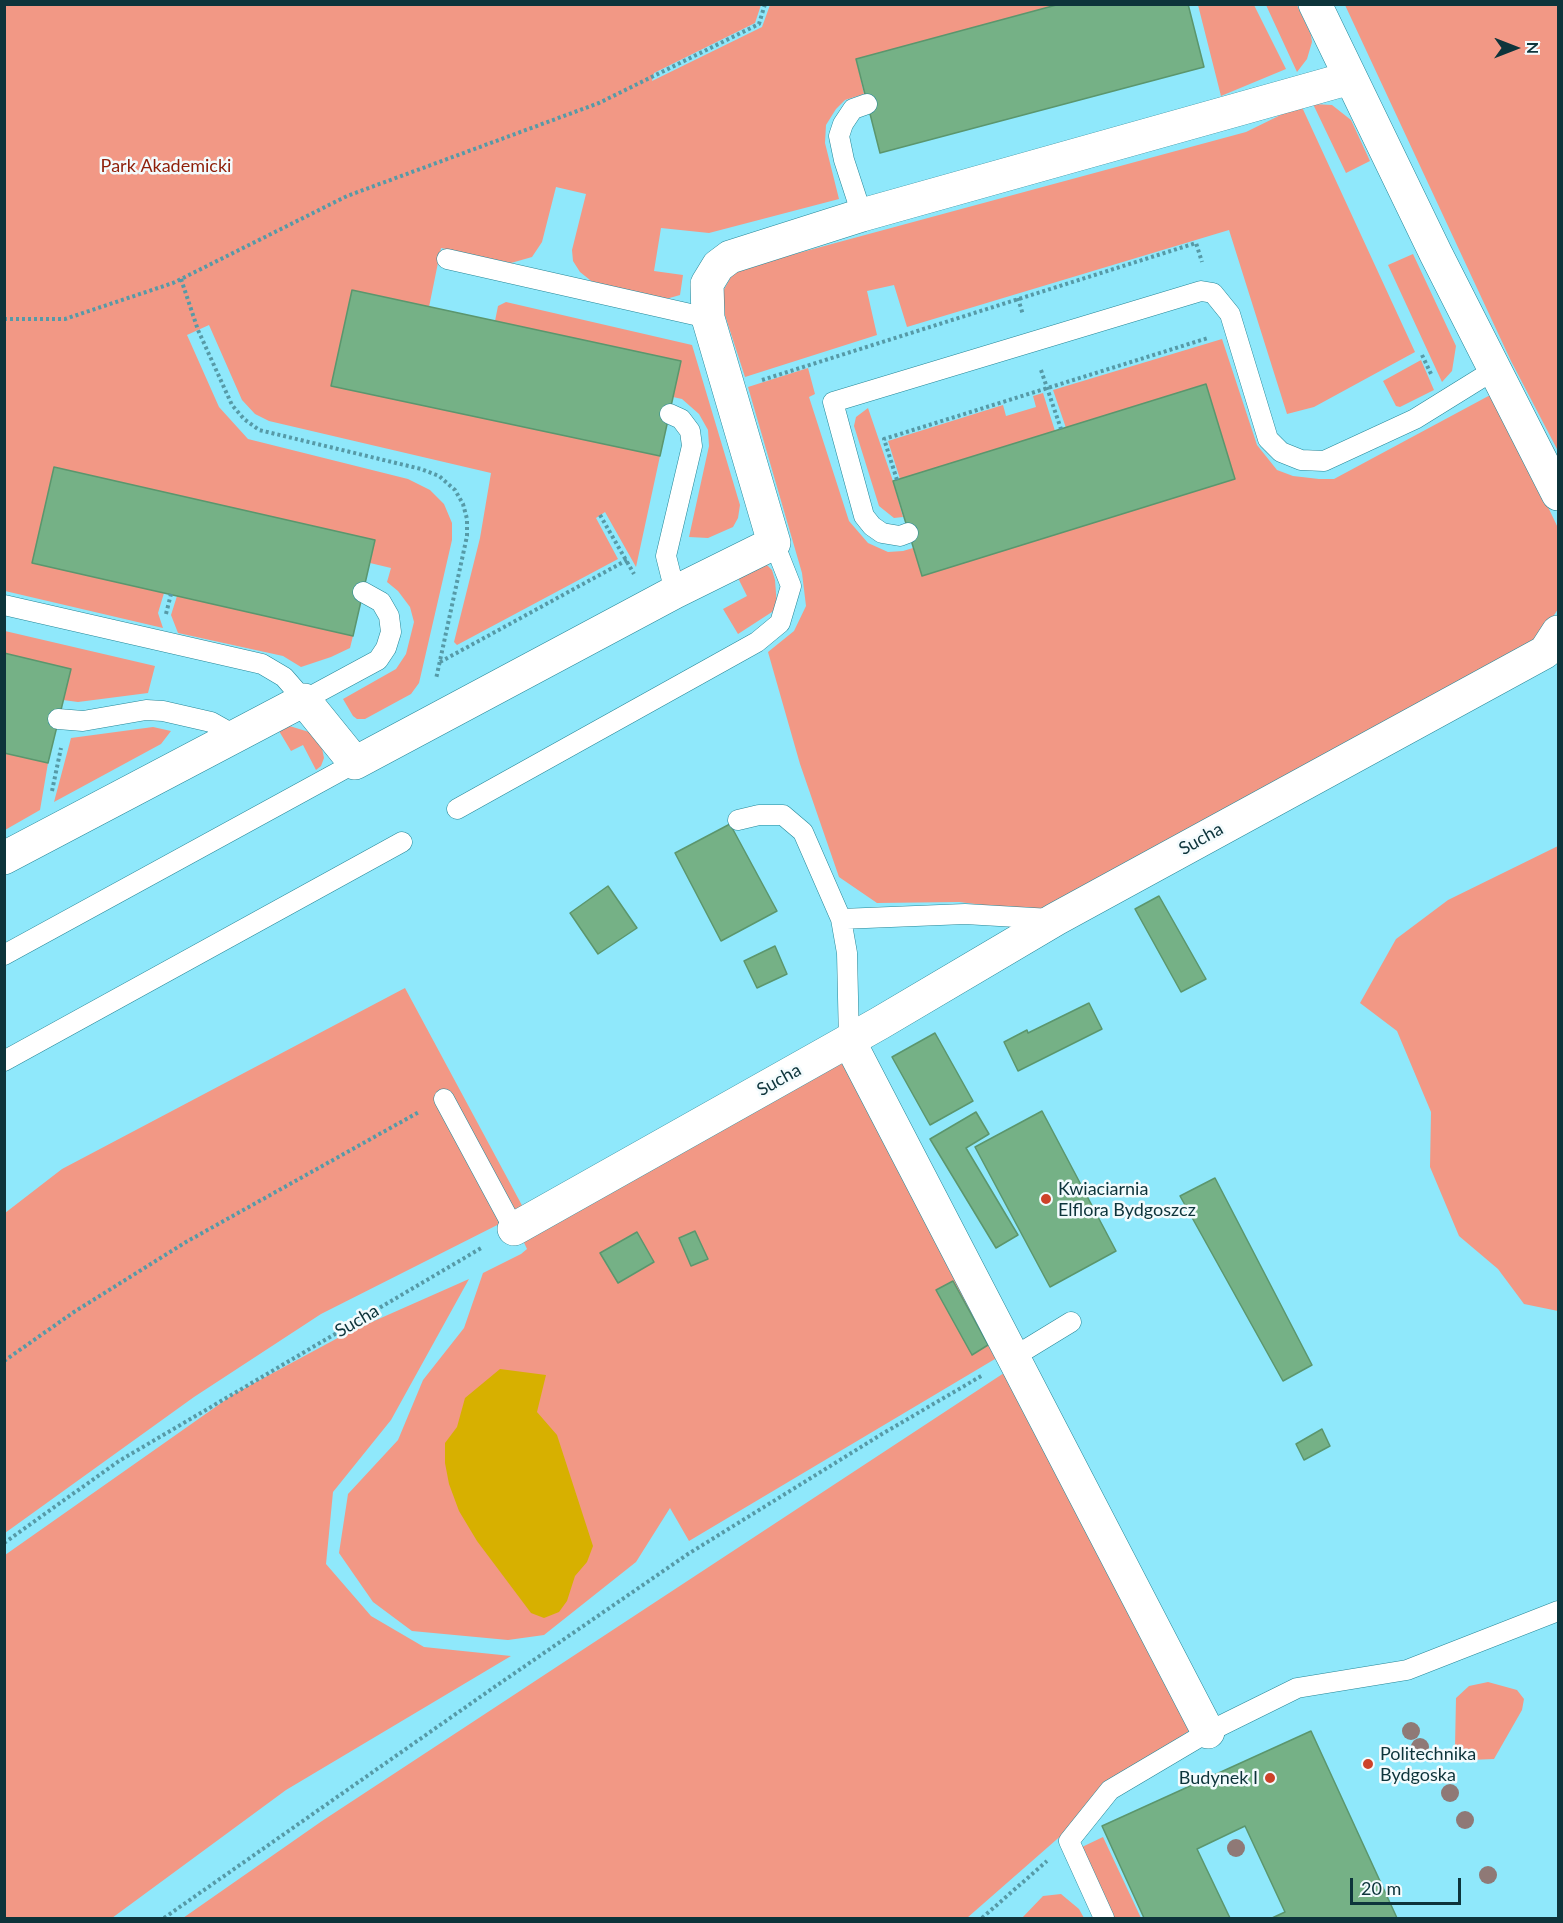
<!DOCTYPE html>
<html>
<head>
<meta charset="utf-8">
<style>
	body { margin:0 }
	#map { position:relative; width:1563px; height:1923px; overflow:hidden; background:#8fe8fb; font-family:Lato,sans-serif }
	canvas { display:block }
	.frame { position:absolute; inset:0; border:6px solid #0d343b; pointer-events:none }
	.north { position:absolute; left:1485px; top:18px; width:60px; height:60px; -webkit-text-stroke:4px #f3fbfd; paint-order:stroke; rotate:90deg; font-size:16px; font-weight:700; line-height:24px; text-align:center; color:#0d343b }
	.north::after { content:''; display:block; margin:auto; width:21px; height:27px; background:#0d343b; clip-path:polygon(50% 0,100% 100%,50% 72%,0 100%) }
	.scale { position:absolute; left:1350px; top:1878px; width:111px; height:27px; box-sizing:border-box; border:3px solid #0d343b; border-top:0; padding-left:8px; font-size:18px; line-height:21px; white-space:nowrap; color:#0d343b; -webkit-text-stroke:4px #f3fbfd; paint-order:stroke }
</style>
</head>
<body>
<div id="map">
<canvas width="1563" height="1923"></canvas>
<div class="frame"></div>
<div class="north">N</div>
<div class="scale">20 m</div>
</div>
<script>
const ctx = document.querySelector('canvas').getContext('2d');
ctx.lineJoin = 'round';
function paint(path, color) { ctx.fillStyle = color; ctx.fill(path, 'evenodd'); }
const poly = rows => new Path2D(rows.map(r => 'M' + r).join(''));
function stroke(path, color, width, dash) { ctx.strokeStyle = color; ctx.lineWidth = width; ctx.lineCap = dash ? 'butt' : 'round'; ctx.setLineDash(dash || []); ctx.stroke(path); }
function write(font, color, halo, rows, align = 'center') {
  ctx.font = font + ' Lato,sans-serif'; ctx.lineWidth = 5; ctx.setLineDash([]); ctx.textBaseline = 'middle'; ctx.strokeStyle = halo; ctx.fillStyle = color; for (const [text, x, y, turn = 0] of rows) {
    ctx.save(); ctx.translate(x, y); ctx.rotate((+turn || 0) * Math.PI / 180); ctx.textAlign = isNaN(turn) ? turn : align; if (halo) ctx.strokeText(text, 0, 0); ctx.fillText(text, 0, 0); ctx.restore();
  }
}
paint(poly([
	[4,5,761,5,755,23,654,73,652,81,762,27,770,5,1060,5,856,59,864,94,845,100,836,109,826,125,825,143,839,199,709,233,661,228,654,271,683,275,680,295,666,299,595,284,580,272,573,261,572,250,586,194,556,187,542,242,532,257,511,263,441,248,429,307,352,291,331,386,660,456,636,567,605,512,596,518,618,559,457,645,454,642,480,538,491,473,269,421,255,414,242,400,209,325,187,335,219,407,248,439,408,479,430,490,444,504,452,523,452,540,419,683,411,694,365,719,357,719,353,716,343,699,396,669,406,654,414,622,410,607,398,591,387,582,391,568,370,563,375,541,164,593,158,613,163,628,5,591],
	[1198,5,1254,5,1286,69,1221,96],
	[1266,5,1297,5,1311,35,1312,42,1307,59,1297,72],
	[1345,5,1558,5,1558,451,1511,361],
	[1313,104,1332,105,1351,120,1370,161,1346,173],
	[1301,105,1415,352,1314,407,1287,414,1229,230,907,327,894,285,867,291,877,335,745,377,722,306,722,293,732,275,743,268,1246,132],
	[1413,254,1456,346,1452,371,1442,382,1388,265],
	[506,302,692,345,740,505,738,518,733,527,708,538,689,537,709,446,708,430,699,414,682,399,673,397,495,321,498,306],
	[1222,339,1257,445,1277,470,1293,476,1319,479,1334,479,1494,393,1558,528,1558,609,1535,645,1049,913,959,902,877,903,839,877,800,764,768,652,794,631,806,606,802,573,748,387,808,368,815,394,809,397,849,521,868,543,888,552,903,551,913,548,922,576,1235,479,1206,384,1066,428,1053,390],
	[1421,360,1434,390,1400,407,1396,406,1383,381],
	[1043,393,1055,431,900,479,888,441,1003,405,1006,416,1036,407,1033,396],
	[868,408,893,481,903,517,894,518,879,506,854,426,856,417],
	[765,563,772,570,775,580,777,606,772,612,738,634,723,609,747,596,736,574],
	[177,596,353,636,350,648,331,657,301,667,283,656,178,633,171,615],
	[5,631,155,666,148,693,78,702,63,700,5,653],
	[283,724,309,732,317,740,322,748,324,758,321,766,316,770,303,745,291,751,276,726],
	[153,727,171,731,161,744,54,802,71,738],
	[5,753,48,763,40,810,5,830],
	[1558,846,1558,1311,1524,1304,1498,1269,1459,1236,1430,1167,1431,1112,1397,1031,1360,1003,1396,939,1448,900],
	[405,988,525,1211,321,1314,194,1397,5,1533,5,1213,62,1169],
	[847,1054,1000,1356,689,1541,670,1508,636,1562,544,1635,508,1640,412,1631,373,1602,339,1553,348,1494,398,1440,423,1380,464,1328,483,1273,521,1254,527,1249,521,1236],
	[469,1279,391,1420,333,1492,326,1564,371,1616,424,1647,511,1656,286,1790,112,1918,5,1918,5,1555,234,1394,347,1333],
	[1007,1371,1192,1729,1100,1790,1072,1826,967,1918,183,1918,322,1821],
	[1488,1682,1517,1690,1524,1699,1522,1710,1494,1759,1470,1760,1455,1747,1456,1698,1469,1686],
	[1103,1837,1141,1918,1113,1918,1082,1847],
	[1061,1894,1079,1909,1084,1918,1022,1918,1043,1896]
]), '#f29885');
paint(poly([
	[500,1369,546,1375,537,1412,557,1435,593,1546,587,1562,575,1576,567,1601,559,1612,544,1618,531,1613,477,1541,459,1511,449,1484,445,1463,445,1443,457,1427,465,1398]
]), '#d7b000');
const building = poly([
	[1060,4,1188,4,1204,67,880,153,856,59,1060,4],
	[352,290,681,361,660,456,331,386,352,290],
	[1206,384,1235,479,922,576,893,481,1206,384],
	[54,467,375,540,353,636,32,563,54,467],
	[4,653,71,669,48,763,4,753,4,653],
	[730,824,777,911,721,941,675,853,730,824],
	[608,886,637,928,598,954,570,913,608,886],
	[1159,896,1206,979,1181,992,1135,909,1159,896],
	[775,946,787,974,757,988,744,961,775,946],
	[1089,1003,1102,1029,1018,1071,1004,1042,1027,1030,1028,1033,1089,1003],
	[935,1033,973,1101,930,1125,892,1057,935,1033],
	[1042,1111,1116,1251,1050,1287,975,1147,1042,1111],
	[976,1112,989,1134,966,1148,1018,1235,996,1248,930,1139,976,1112],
	[1215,1178,1312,1365,1283,1381,1180,1196,1215,1178],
	[695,1231,708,1259,691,1266,679,1238,695,1231],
	[637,1232,654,1262,618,1283,600,1253,637,1232],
	[953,1281,988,1345,972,1355,936,1290,953,1281],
	[1322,1429,1330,1446,1304,1460,1296,1444,1322,1429],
	[1311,1731,1397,1918,1272,1918,1285,1912,1245,1826,1197,1849,1230,1918,1144,1918,1102,1826,1311,1731]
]);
paint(building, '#75b186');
stroke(building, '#5b966d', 1.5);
const lane = poly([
	[862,215,844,160,839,136,843,124,853,109,867,104],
	[447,259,708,318],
	[670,414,681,419,690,431,692,446,666,556,675,592],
	[908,533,900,536,882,533,872,526,864,516,833,402,1201,291,1213,293,1230,314,1268,439,1281,452,1301,460,1324,461,1415,419,1494,370],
	[4,605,262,664,284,677,304,700,378,660,386,648,391,632,389,616,381,602,363,592],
	[58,719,83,721,146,710,163,711,211,722,236,736],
	[457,809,757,642,780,623,791,586,774,543],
	[738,820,759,815,783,815,803,832,841,919,847,953,849,1041],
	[841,919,965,914,1051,919],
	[4,955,355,763],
	[4,1061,402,842],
	[444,1099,514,1229],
	[1012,1358,1071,1322],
	[1104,1918,1069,1841,1110,1790,1208,1732,1297,1688,1407,1670,1558,1611]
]);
const street = poly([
	[1315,4,1436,254,1558,494],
	[4,858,304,700,355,763,675,592,774,543,708,318,707,284,718,266,730,257,862,215,1350,78],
	[849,1041,1208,1732],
	[514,1229,880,1023,1056,919,1545,652,1558,632]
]);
stroke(lane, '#258697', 21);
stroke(street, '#258697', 34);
stroke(poly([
	[181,279,198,330,232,405,244,419,259,430,421,469,439,476,455,490,463,504,467,519,467,536,436,679],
	[1018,298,1023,315],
	[4,319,65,319,173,283,347,196,599,103,759,24,765,4],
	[1422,355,1432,376],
	[1041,370,1061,429],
	[762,380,1196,243,1202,262],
	[897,480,884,439,1208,338],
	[600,515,634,574],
	[166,614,171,594],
	[440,662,627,560],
	[52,791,61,748],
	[4,1361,74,1312,186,1242,419,1112],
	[4,1543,119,1461,483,1247],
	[164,1918,493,1688,688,1554,882,1434,983,1375],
	[982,1918,1047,1861]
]), '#569aa7', 4, [3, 3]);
stroke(lane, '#fff', 20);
stroke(street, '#fff', 33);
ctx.fillStyle = '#8f7976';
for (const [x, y] of [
	[1411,1731],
	[1420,1747],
	[1450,1793],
	[1465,1820],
	[1236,1848],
	[1488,1875]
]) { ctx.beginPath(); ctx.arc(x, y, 9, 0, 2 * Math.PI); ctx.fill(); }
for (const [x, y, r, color] of [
	[1046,1199,6,"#cd4229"],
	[1368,1764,6,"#cd4229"],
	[1270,1778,6,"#cd4229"]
]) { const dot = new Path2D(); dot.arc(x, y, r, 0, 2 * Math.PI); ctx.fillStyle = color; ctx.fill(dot); stroke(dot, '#f3fbfd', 2); }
write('18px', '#8f1f09', '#f3fbfd', [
	["Park Akademicki",166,166]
]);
write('18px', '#0d343b', '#f3fbfd', [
	["Sucha",1201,839,-29],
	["Sucha",779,1080,-29],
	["Sucha",357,1321,-30]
]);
write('18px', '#0d343b', '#f3fbfd', [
	["Kwiaciarnia",1058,1189],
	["Elflora Bydgoszcz",1058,1210],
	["Politechnika",1380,1754],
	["Bydgoska",1380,1775],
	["Budynek I",1258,1778,"right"]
], 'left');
</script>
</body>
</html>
